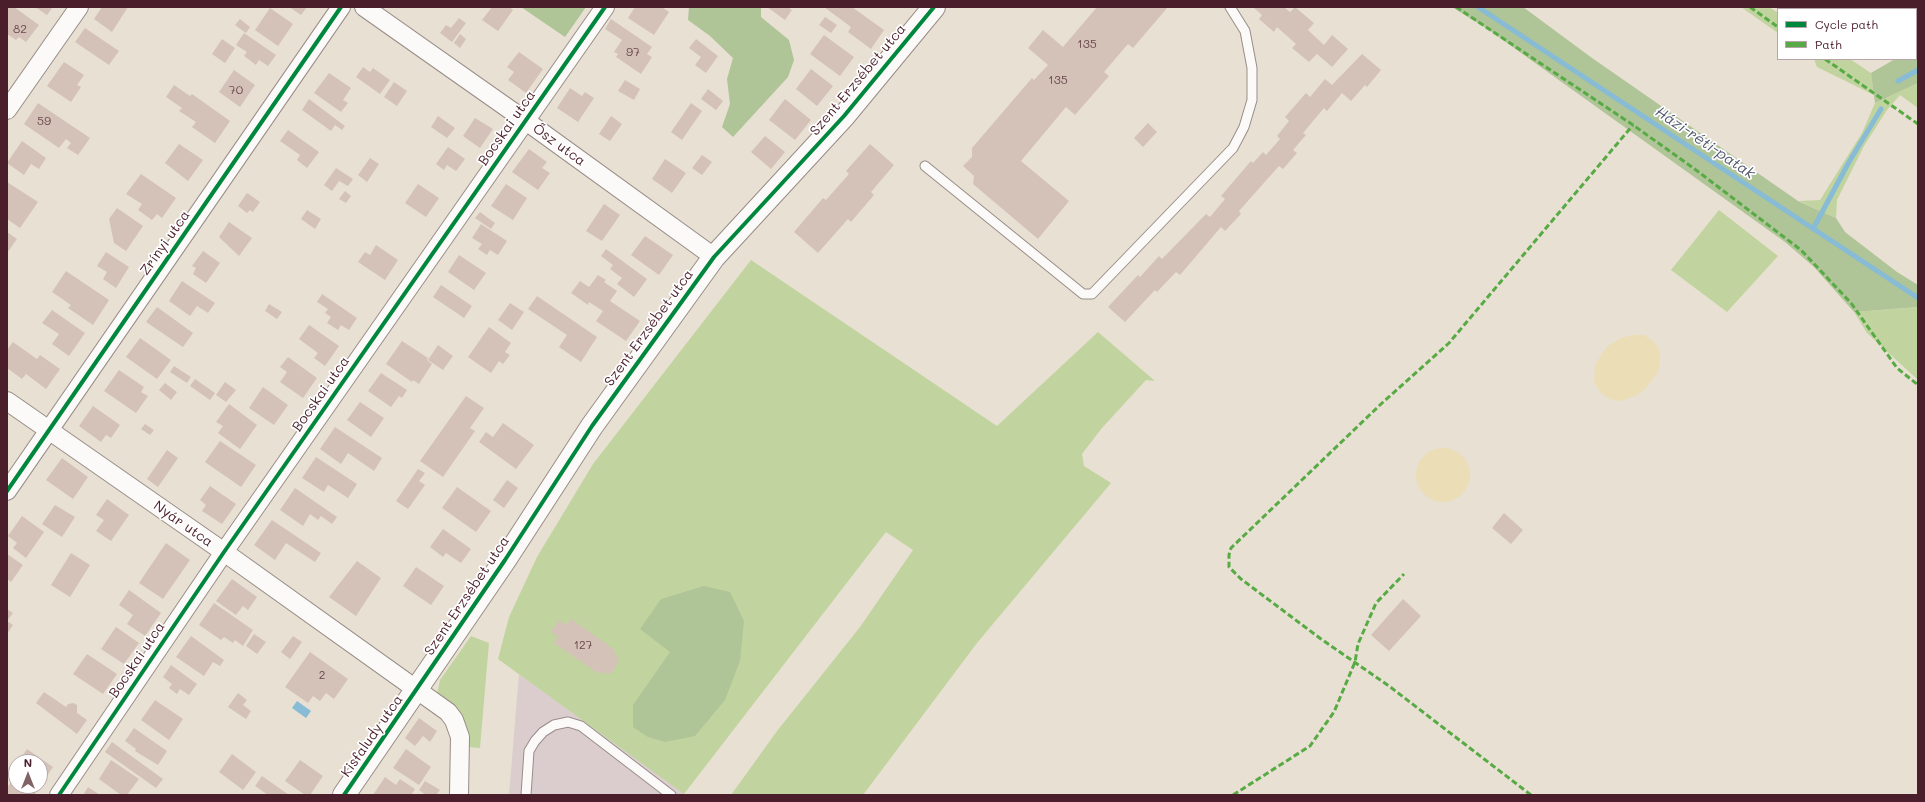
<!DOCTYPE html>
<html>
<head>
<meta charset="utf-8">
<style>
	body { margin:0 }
	#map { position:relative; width:1925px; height:802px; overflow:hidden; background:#e8e0d2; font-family:Mali,sans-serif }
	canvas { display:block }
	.frame { position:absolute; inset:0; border:8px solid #4a1f2b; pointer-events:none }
	.legend { position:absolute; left:1777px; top:8px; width:140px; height:52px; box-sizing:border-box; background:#fff; border:1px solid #b7a5aa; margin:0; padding:5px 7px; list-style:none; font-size:12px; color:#4a1f2b }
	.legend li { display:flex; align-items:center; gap:8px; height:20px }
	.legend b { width:20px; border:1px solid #b7a5aa }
	.north { position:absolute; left:8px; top:754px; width:40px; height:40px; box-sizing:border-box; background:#fff; border:1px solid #b7a5aa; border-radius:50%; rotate:0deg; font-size:11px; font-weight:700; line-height:16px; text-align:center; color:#4a1f2b }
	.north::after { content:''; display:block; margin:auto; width:14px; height:18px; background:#816365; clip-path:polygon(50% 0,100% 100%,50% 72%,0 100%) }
</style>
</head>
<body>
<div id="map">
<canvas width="1925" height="802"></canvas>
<div class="frame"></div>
<ul class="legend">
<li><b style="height:5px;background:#00873e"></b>Cycle path</li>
<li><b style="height:5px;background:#57aa44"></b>Path</li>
</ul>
<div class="north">N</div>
</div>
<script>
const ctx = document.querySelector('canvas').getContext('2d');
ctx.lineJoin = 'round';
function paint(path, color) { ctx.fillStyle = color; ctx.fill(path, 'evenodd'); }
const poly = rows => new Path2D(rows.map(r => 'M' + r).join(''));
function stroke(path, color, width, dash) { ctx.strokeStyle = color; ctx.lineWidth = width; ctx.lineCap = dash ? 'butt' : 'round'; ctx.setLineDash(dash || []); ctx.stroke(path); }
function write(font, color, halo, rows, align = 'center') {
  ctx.font = font + ' Mali,sans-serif'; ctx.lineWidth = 3.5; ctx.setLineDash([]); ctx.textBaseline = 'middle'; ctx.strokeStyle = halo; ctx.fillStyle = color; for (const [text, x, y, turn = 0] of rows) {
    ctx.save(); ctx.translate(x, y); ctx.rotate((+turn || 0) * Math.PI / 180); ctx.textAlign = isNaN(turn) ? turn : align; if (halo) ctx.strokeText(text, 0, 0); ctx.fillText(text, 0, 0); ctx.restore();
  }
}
paint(poly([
	[519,674,686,795,509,795]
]), '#dbcdce');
paint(poly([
	[1741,7,1769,7,1778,13,1778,33],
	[1814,59,1850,59,1871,73,1874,95,1817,67],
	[1918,83,1918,108,1900,95,1887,110,1864,146,1837,200,1836,218,1799,201,1820,200,1862,133,1875,103],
	[1719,210,1778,256,1727,312,1671,270],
	[751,260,997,426,1098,332,1155,381,1146,380,1102,428,1082,454,1084,466,1111,483,977,643,863,795,731,795,777,731,860,627,913,550,886,532,684,794,498,659,509,617,537,557,593,464],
	[1918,307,1918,380,1867,333,1854,312],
	[471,636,489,643,480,748,469,747,467,726,459,715,437,694,440,680]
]), '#c1d49f');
paint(poly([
	[521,7,586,7,565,37],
	[689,7,761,7,761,17,789,40,794,60,788,77,733,137,722,127,730,104,727,79,733,58,710,36,688,20],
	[1452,7,1523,7,1592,58,1798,201,1836,218,1845,232,1897,272,1918,285,1918,307,1854,312,1814,267,1785,242,1489,30],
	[1918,46,1918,83,1875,103,1871,73,1895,59,1916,59,1916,47],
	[704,586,730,592,744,621,740,661,725,700,695,736,665,742,648,737,633,727,633,705,670,652,640,629,661,599]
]), '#afc497');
paint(poly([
	[1633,335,1644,335,1655,343,1660,351,1660,361,1658,372,1644,390,1633,397,1620,401,1610,399,1601,393,1594,382,1595,366,1602,353,1609,345,1621,338],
	'1416 475a27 27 0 1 1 54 0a27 27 0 1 1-54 0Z'
]), '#ebddb5');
paint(poly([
	[297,701,311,711,306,718,292,708]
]), '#87bbd6');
stroke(poly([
	[1478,7,1918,298],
	[1898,81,1918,70],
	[1813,229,1849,162,1881,109]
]), '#87bbd6', 5);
paint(poly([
	[8,7,14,7,39,25,26,42,19,37,16,40,7,34],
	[35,7,53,7,47,15],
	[102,7,128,7,112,32,94,19],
	[289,7,307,7,301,15],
	[492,7,510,7,513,10,498,31,482,20],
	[635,7,662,7,669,12,654,35,628,18],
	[767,7,788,7,792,10,785,20],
	[824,7,852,7,884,30,871,49,848,32,851,27],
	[1097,7,1168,7,1133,48,1128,44,1104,72,1109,76,1075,115,1066,107,1021,161,1069,201,1038,239,973,184,974,176,963,166,972,157,972,148,1032,78,1034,80,1048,65,1028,48,1043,30,1063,47],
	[1253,7,1284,7,1290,12,1295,7,1314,23,1308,30,1324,45,1332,35,1348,49,1332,67,1317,54,1309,62,1292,48,1296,44,1277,27,1274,32,1259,19,1262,15],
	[270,8,293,24,278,46,255,30],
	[825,17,837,25,831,33,819,25],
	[459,18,466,23,452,42,440,33,446,25,451,28],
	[240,19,250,27,246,33,235,25],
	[611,19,652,47,647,54,652,57,641,74,616,57,618,54,614,52,622,40,605,29],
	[85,28,119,51,109,65,75,42],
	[244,33,276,55,268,66,259,60,256,65,244,56,247,52,236,45],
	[460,34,466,39,460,48,454,43],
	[824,35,854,57,840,76,810,54],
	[222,39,235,48,225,63,212,54],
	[696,39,718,56,706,73,695,65,701,57,689,48],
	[519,52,543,69,526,93,508,80,514,72,507,67],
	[1362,54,1381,70,1367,87,1365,85,1351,101,1342,93,1327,111,1324,108,1303,133,1306,135,1293,150,1297,153,1283,169,1279,166,1239,211,1241,214,1225,231,1221,227,1180,275,1176,272,1157,292,1155,290,1125,322,1108,307,1138,275,1140,277,1159,256,1162,259,1206,214,1210,217,1225,199,1221,196,1251,161,1253,163,1263,152,1266,155,1280,139,1277,136,1289,121,1285,117,1306,93,1310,97,1325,79,1332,85],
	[64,62,84,75,77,85,81,87,71,102,47,86],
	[363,67,370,72,373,68,390,80,380,94,356,77],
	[811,69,833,86,817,106,796,89],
	[234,70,255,85,240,107,219,92],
	[329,73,351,88,343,100,348,103,341,112,314,93],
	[625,80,640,89,634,100,618,91],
	[394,82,407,91,397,106,384,97],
	[174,85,190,96,192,94,230,121,215,143,192,127,196,122,179,111,182,108,166,97],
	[570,88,582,96,585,92,594,98,578,122,557,108],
	[708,89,723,101,716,110,701,99],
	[309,99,345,126,342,130,335,125,331,131,302,110],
	[785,99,811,120,795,140,769,120],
	[38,103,90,138,78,155,67,148,71,143,66,139,59,148,24,124],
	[691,103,702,111,682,140,671,132],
	[438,116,455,128,447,138,431,127],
	[611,116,622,124,610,141,599,134],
	[475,118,493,129,480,148,463,136],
	[1148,123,1157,132,1143,147,1134,138],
	[288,130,319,152,307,168,297,160,300,155,280,141],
	[765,136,785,152,771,169,751,152],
	[22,141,46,158,39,169,31,164,24,175,7,163],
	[179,144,203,160,188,181,165,163],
	[870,144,894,165,871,192,874,195,851,222,848,219,818,253,794,232,823,198,826,200,849,174,846,171],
	[448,147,465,159,456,171,447,165,444,170,436,164],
	[529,149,547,162,542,168,550,173,538,190,512,172],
	[702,155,712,162,702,175,692,168],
	[370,158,379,164,367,182,358,175],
	[665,159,686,173,672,193,652,179],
	[336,168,353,179,348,186,339,181,332,191,324,185],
	[141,174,176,198,162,218,157,214,152,220,138,210,142,204,126,194],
	[7,182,38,202,20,228,7,219],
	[418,184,439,198,426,217,405,203],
	[506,184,527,198,513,220,491,206],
	[345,191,351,196,346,203,339,199],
	[247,193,260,202,253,212,250,210,247,213,238,206],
	[604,204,620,215,602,241,586,231],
	[117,208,143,226,126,251,114,243,109,219],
	[307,210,321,219,315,229,301,219],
	[480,212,495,223,491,229,475,218],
	[229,222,252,238,239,256,219,237],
	[481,224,507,241,498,255,490,250,487,255,478,249,482,244,472,238],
	[7,232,17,239,7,253],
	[645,236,673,255,659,275,631,255],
	[376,245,398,260,385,280,358,262,365,252,370,255],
	[606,249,647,279,634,297,617,284,622,278,610,269,613,265,601,256],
	[203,251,220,263,206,283,193,274,196,268,192,266],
	[106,252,129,267,116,288,103,279,107,272,97,266],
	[459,255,486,273,474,290,448,272],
	[66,271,109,300,93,325,68,308,71,305,52,292],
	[598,275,606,280,604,282,617,291,610,301,640,321,626,341,596,321,603,311,589,302,588,305,571,293,580,281,589,287],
	[182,281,215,303,208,313,197,306,190,316,169,301],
	[441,285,472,306,464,318,433,297],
	[322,294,357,318,349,330,341,325,338,330,327,323,331,317,325,313,328,309,317,302],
	[537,296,597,337,581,362,559,347,567,335,528,309],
	[510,303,524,312,512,330,498,320],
	[269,304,282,312,277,319,265,311],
	[157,307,193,333,183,347,146,322],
	[52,310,85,333,69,356,52,344,59,334,42,323],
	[309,325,339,346,325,366,314,358,318,353,299,339],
	[489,327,511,343,505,352,510,355,503,364,499,361,491,373,468,357],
	[140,338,171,360,157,379,126,357],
	[402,341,428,358,427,360,432,364,419,384,413,380,412,382,386,364],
	[13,342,37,359,40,355,60,369,46,389,26,374,22,379,7,368,7,350],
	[438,345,453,356,443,370,428,360],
	[288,357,317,378,303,398,280,382,287,372,280,367],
	[174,366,191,377,187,383,170,372],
	[119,370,144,387,141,392,148,396,136,413,104,391],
	[381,373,407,390,402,398,399,396,391,407,368,391],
	[195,379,215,393,210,400,190,386],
	[225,382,236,390,226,402,216,395],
	[165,383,177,392,171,400,159,390],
	[263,387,288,405,274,425,249,408],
	[466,396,484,408,470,428,475,431,443,477,420,461],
	[360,402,384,418,371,437,347,420],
	[229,404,257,425,240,449,218,433,223,426,216,422],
	[93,406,120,425,111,438,106,435,101,442,79,426],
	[503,423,534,445,516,469,479,442,486,432,493,437],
	[145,424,154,430,150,435,141,429],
	[335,427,382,458,374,471,348,453,341,464,320,449],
	[220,441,256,465,241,487,205,462],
	[167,450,178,458,158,487,147,479],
	[316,457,357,484,348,498,328,485,324,492,302,478],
	[62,458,88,477,73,499,46,480],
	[418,469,425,473,419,481,425,485,408,509,396,501],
	[507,480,518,488,504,508,493,500],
	[210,486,236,504,222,524,202,511,206,505,200,500],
	[457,487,491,511,476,532,442,508],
	[295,488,337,517,332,524,321,516,318,520,310,514,303,526,280,510],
	[107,499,129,515,111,541,96,531,104,520,96,515],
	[55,505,75,517,62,537,42,524],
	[1504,513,1523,530,1511,544,1492,528],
	[22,516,44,532,26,558,13,548,17,543,8,536],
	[272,520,321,553,315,562,286,543,275,560,254,545],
	[443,529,471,549,461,563,446,553,443,557,430,547],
	[166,543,190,560,163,599,139,583],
	[71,553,90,565,70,597,51,585],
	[7,554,23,565,11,582,7,579],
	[357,561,381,578,356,616,329,597],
	[416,567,444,586,431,605,403,586],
	[232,579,257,597,248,610,243,606,236,615,216,601],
	[129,590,161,613,145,636,127,624,133,615,119,605],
	[1403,599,1421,616,1389,651,1371,635],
	[214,603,253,630,243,646,235,640,233,643,224,637,221,640,199,625],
	[7,609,13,613,7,621,13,625,7,634],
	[571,619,612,648,619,661,611,674,596,672,554,643,558,637,551,632,559,620,567,625],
	[116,627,139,643,124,664,101,649],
	[254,634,266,642,257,654,246,646],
	[191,636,224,660,220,666,213,662,204,676,176,657],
	[293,636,302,642,290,659,281,652],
	[310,652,348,679,334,699,326,693,320,701,313,696,308,703,285,687],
	[87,654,117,674,103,694,73,674],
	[171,665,197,684,189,695,180,689,177,694,169,688,172,684,163,677],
	[44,692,66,707,68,704,73,703,77,705,77,713,87,720,77,734,36,703],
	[238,693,247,700,243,705,251,711,246,719,228,707],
	[155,700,183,719,169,740,141,720],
	[419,718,437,731,430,742,423,736,415,746,405,738],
	[134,728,167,751,158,765,135,751,136,749,125,741],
	[112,742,163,779,156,788,105,752],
	[27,749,53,767,40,786,40,762,18,762],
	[406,749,431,767,419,785,393,768],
	[232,754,256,772,243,790,219,772],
	[111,760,139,779,127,795,121,795,99,779],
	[300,760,323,776,310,795,305,795,285,781],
	[262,776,282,790,289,795,268,795,255,786],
	[385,777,396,785,400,779,415,789,411,795,373,795],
	[13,779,16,780,16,786,25,786,36,793,34,795,7,795,7,788],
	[425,781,440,790,436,795,426,795,419,790],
	[88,787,100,795,83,795]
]), '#d4c2b8');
const lane = poly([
	[925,166,1083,294,1092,294,1233,148,1244,127,1252,100,1252,68,1245,31,1230,7],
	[526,795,529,751,535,741,543,732,554,725,568,722,581,726,671,795]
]);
const street = poly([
	[364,7,526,121,714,257],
	[7,110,79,7],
	[7,401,224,552,448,712,454,720,460,737,459,795],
	[7,491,341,7],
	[59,795,224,552,605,7]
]);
const secondary = poly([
	[344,795,505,560,592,426,714,257,844,116,934,7]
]);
stroke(lane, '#988d88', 11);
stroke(street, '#988d88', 20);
stroke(secondary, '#988d88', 24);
stroke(lane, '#fcfaf8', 9);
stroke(street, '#fcfaf8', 18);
stroke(secondary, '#fcfaf8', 22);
stroke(poly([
	[1456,7,1633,125,1696,170,1801,250,1851,303,1897,368,1918,385],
	[1750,7,1778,27],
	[1825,59,1918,124],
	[1233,795,1310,746,1334,712,1355,662,1358,644,1376,603,1404,574],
	[1531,795,1389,686,1321,639,1241,579,1229,567,1229,555,1231,548,1381,404,1449,343,1633,125]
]), '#57aa44', 3, [6, 3]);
stroke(poly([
	[7,491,341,7],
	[59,795,224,552,605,7],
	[344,795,505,560,592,426,714,257,844,116,934,7]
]), '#00873e', 4);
write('12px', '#6c484e', null, [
	["82",20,29],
	["135",1087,44],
	["97",633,52],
	["135",1058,80],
	["70",236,90],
	["59",44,121],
	["127",583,645],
	["2",322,675]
]);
write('14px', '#4a1f2b', '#fff', [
	["Szent Erzsébet utca",858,80,-50],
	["Bocskai utca",507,128,-55],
	["Ősz utca",559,145,36],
	["Zrínyi utca",165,243,-55],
	["Szent Erzsébet utca",649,328,-54],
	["Bocskai utca",321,394,-55],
	["Nyár utca",183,524,35],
	["Szent Erzsébet utca",467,596,-56],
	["Bocskai utca",137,660,-56],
	["Kisfaludy utca",372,736,-55]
]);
write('italic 15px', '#525770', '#fff', [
	["Házi-réti-patak",1705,143,34]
]);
</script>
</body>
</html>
